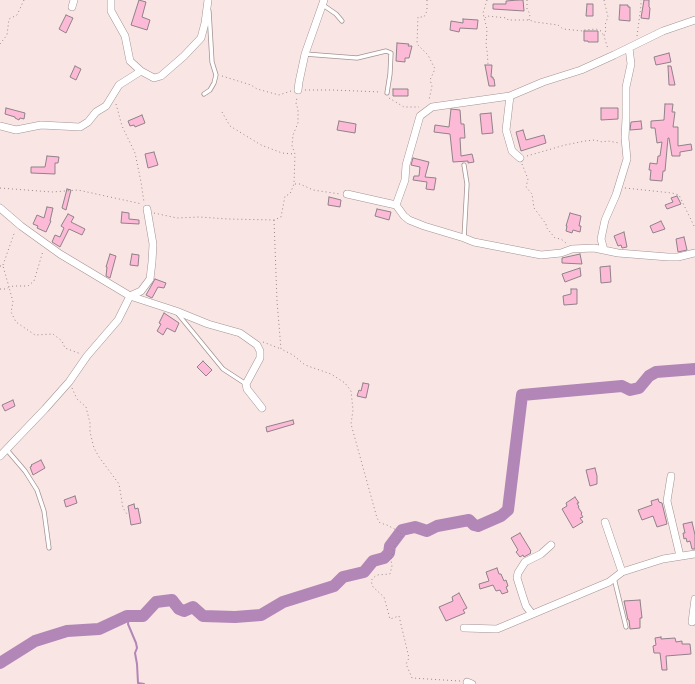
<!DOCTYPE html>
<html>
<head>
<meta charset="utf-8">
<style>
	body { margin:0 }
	canvas { display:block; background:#f8e5e4 }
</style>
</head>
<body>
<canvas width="695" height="684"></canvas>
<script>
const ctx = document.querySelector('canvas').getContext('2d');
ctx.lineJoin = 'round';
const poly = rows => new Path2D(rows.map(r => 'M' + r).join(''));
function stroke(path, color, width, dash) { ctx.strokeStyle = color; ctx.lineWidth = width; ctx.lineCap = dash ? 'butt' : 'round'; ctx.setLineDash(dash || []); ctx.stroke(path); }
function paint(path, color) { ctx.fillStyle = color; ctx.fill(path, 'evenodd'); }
stroke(poly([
	[129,616,128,624,136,643,137,648,135,653,137,664,138,683,144,684]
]), '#b286b7', 2);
stroke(poly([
	[0,663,35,641,67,631,99,629,127,616,143,616,156,602,172,600,179,609,184,611,193,607,203,616,235,617,261,615,283,602,334,586,343,577,364,572,373,561,384,558,389,553,390,546,402,530,415,527,427,531,437,526,469,520,474,525,478,526,501,516,508,510,522,395,622,386,630,390,639,388,649,376,656,372,695,369]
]), '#b286b7', 12);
const building = poly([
	[139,0,146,2,142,17,150,20,147,30,131,25,139,0],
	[518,0,523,0,524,11,493,9,493,4,506,4,506,1,518,0],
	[644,0,649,0,649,7,650,8,649,19,641,18,644,0],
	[587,4,593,4,593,16,586,16,587,4],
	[620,5,628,5,628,7,630,7,630,21,619,20,620,5],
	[66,15,73,18,66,33,59,29,66,15],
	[463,19,478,20,477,29,460,28,459,32,450,30,451,21,463,23,463,19],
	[584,31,598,31,598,42,588,42,588,41,584,41,584,31],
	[397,43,409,44,408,46,412,46,409,58,405,58,405,62,396,61,397,43],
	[669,53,671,62,656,65,654,57,669,53],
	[485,65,492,65,491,77,493,77,493,79,494,79,495,86,489,86,485,65],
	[75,66,81,69,76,80,70,77,75,66],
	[668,66,671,66,675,85,669,85,668,66],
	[393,89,408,89,408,96,393,96,393,89],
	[665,104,673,104,672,112,675,112,673,127,678,127,678,146,691,144,692,150,680,152,680,156,672,156,669,138,668,138,665,171,663,171,662,181,650,180,651,170,649,170,650,163,657,164,658,156,660,156,662,142,657,143,655,128,651,128,651,121,664,120,665,104],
	[6,108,25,113,24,119,20,118,19,120,15,118,15,117,5,114,6,108],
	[601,108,618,108,618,119,601,120,601,108],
	[451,109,460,110,461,124,464,124,465,138,460,138,461,156,472,154,474,162,468,163,468,161,453,162,450,134,434,132,435,125,449,127,451,109],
	[491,113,493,133,482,134,480,114,491,113],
	[142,115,145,123,135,127,134,125,130,126,128,121,142,115],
	[339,121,356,124,355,133,337,130,339,121],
	[641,121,642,129,630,130,631,122,641,121],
	[523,130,526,140,544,135,546,143,521,151,516,132,523,130],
	[154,152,158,165,148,168,145,154,154,152],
	[47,156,59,157,58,163,55,163,55,174,31,173,31,167,45,167,47,156],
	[413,158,429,162,425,177,436,178,434,190,426,189,427,182,413,180,414,176,419,176,420,167,411,165,413,158],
	[67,189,71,190,66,210,62,208,67,189],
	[677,196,681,204,667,209,665,205,673,202,671,198,677,196],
	[329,197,341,200,340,207,328,205,329,197],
	[47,207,53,208,50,221,51,221,46,232,37,228,38,226,33,224,37,215,44,218,47,207],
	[377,209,391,212,389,220,375,216,377,209],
	[122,212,129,213,129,219,139,220,139,224,121,223,122,212],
	[570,213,581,216,579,226,581,226,580,232,573,230,572,233,566,231,567,226,566,226,570,213],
	[68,214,74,217,71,222,85,229,82,235,69,229,60,247,52,242,55,235,60,237,64,228,61,226,68,214],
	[661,221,665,229,653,233,650,226,661,221],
	[624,232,627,247,622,248,621,245,618,246,614,236,624,232],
	[684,237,687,250,678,252,676,239,684,237],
	[110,254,116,256,110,278,106,276,107,267,106,267,110,254],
	[132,254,139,255,138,266,130,265,132,254],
	[580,254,582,264,562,263,562,258,580,254],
	[610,266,611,282,601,283,600,267,610,266],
	[580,268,581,276,565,282,562,274,580,268],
	[155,279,166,283,164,288,158,287,152,298,146,295,155,279],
	[571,289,577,289,577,304,564,305,563,296,571,294,571,289],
	[164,313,179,323,175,332,167,328,163,335,157,331,161,324,159,323,164,313],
	[203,361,212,370,206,376,197,367,203,361],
	[363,383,369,384,366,398,357,396,359,390,361,391,363,383],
	[13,400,15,406,5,411,2,405,13,400],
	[293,420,294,424,267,432,266,427,293,420],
	[41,460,45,468,33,475,30,467,32,466,31,465,41,460],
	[595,468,597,476,597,484,590,486,586,470,595,468],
	[75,496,77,503,66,507,64,500,75,496],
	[575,497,579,503,577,503,579,507,578,507,582,513,581,514,583,517,580,518,583,522,573,528,562,509,567,506,566,503,575,497],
	[658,499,659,502,662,503,667,524,657,527,653,516,642,520,638,510,652,505,651,501,658,499],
	[134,504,135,509,138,508,141,523,131,525,128,506,134,504],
	[692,522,695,535,695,549,692,549,690,541,687,542,686,538,684,539,683,533,685,533,683,524,692,522],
	[520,533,531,551,530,552,531,553,524,557,523,555,520,557,516,552,518,550,511,538,520,533],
	[497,568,499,574,501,574,504,581,506,580,508,586,506,587,508,592,502,594,500,590,496,591,493,585,480,589,479,584,489,581,486,572,497,568],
	[459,593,467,608,463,610,465,613,446,621,439,607,453,601,452,597,459,593],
	[640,600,642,618,640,618,640,628,630,629,629,620,628,620,624,601,640,600],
	[661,637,661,639,675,638,676,642,682,641,682,644,690,644,691,654,666,656,667,670,662,670,660,653,654,653,653,646,656,645,655,638,661,637]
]);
paint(building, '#fdbad7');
stroke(building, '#918188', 1);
const service = poly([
	[323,5,336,14,342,21],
	[305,54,357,58,386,51,391,53,390,74,387,93],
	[204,94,210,90,214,83,216,75,212,62,209,11],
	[464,165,467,184,464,238],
	[178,314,223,369,246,384],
	[7,450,25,471,37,490,44,511,49,548],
	[614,578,626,627]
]);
const minor = poly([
	[111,0,111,11,125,36,130,61,141,71,154,78,161,76,184,56,201,38,205,23,208,0],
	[72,7,74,0],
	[695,20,663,31,614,55,581,70,543,82,510,96,432,107,420,116,406,165,405,180,396,205,404,216,409,220,424,226,464,238,474,242,541,255,561,253,572,249,594,248,618,253,668,257,678,257,695,253],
	[298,90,299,82,305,54,324,0],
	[510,96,506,130,512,151,520,158],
	[0,126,16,130,41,125,80,127,88,122,96,112,106,106,119,85,141,71],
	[347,194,396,205],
	[0,208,21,226,60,254,130,296,176,311,208,324,240,333,257,345,260,351,260,358,246,384,247,389,262,408],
	[604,250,601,239,605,220,616,195,627,159,625,138,626,118,626,87,631,64,629,48],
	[0,456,45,409,69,382,87,356,118,320,130,296,141,291,150,279,152,262,153,244,147,209],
	[671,476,667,501,680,556],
	[605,522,622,572],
	[532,614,526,606,523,597,517,578,518,573,525,562,541,554,551,545],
	[692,622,695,599],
	[464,628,497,629,609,582,622,572,663,559,695,554],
	[467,682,472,684]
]);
stroke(service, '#a49392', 5);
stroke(minor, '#a49392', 8);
stroke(poly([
	[427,0,427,11,424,17,418,17,417,44,428,55,435,69,430,80,432,86,429,100],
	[487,0,483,13,487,29,486,46,487,50,488,64],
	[527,0,527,9,530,14,529,20],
	[604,0,608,17,605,25,606,30,604,36,608,49],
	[485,18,487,16,507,18,508,20,529,20,535,22,558,25,563,29,583,31,584,30,596,29,601,31,604,36],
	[637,36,641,6,641,0],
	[0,44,7,35,9,19,17,15,24,0],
	[222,76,251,85,257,89,279,95,291,91],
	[305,90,332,90,381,92],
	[389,98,404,107,419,107],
	[116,104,122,126,135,153,141,182,144,202],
	[222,112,230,126,261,145,282,153,294,154],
	[527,156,565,145,585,141,595,140,602,142,608,141,619,143],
	[522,164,528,179,526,187,532,194,534,208,546,224,546,227,555,238,561,239,566,243],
	[295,184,300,184,313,190,340,194],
	[0,188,52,192,78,190,142,204],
	[625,188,672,193,679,195,695,228],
	[154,213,177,218,199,217,228,219,274,220,281,217,285,196,290,194,294,184,295,154,292,146,293,135,298,123,298,109,296,104,297,97],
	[274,220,277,301,281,349,293,355,305,365,331,374,345,383,351,391,353,410,351,424,377,518,380,523,387,525,400,532,402,536,394,548,391,560,392,566,390,574,377,575,373,578,371,581,373,587,384,597,390,619,399,616,409,658,406,664,412,678,460,681],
	[3,265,15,231],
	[0,266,3,266,9,287,14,286,28,286,34,281,43,251],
	[0,289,6,289,9,287,13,302,11,312,16,322,35,335,53,334,62,341,65,348,81,354],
	[263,342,281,349],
	[72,388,77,399,86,407,90,423,90,432,94,448,99,457,119,484,123,508,127,514]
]), '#978989', 1, [1, 3]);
stroke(service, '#fff', 3.5);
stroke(minor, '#fff', 7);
</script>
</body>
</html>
